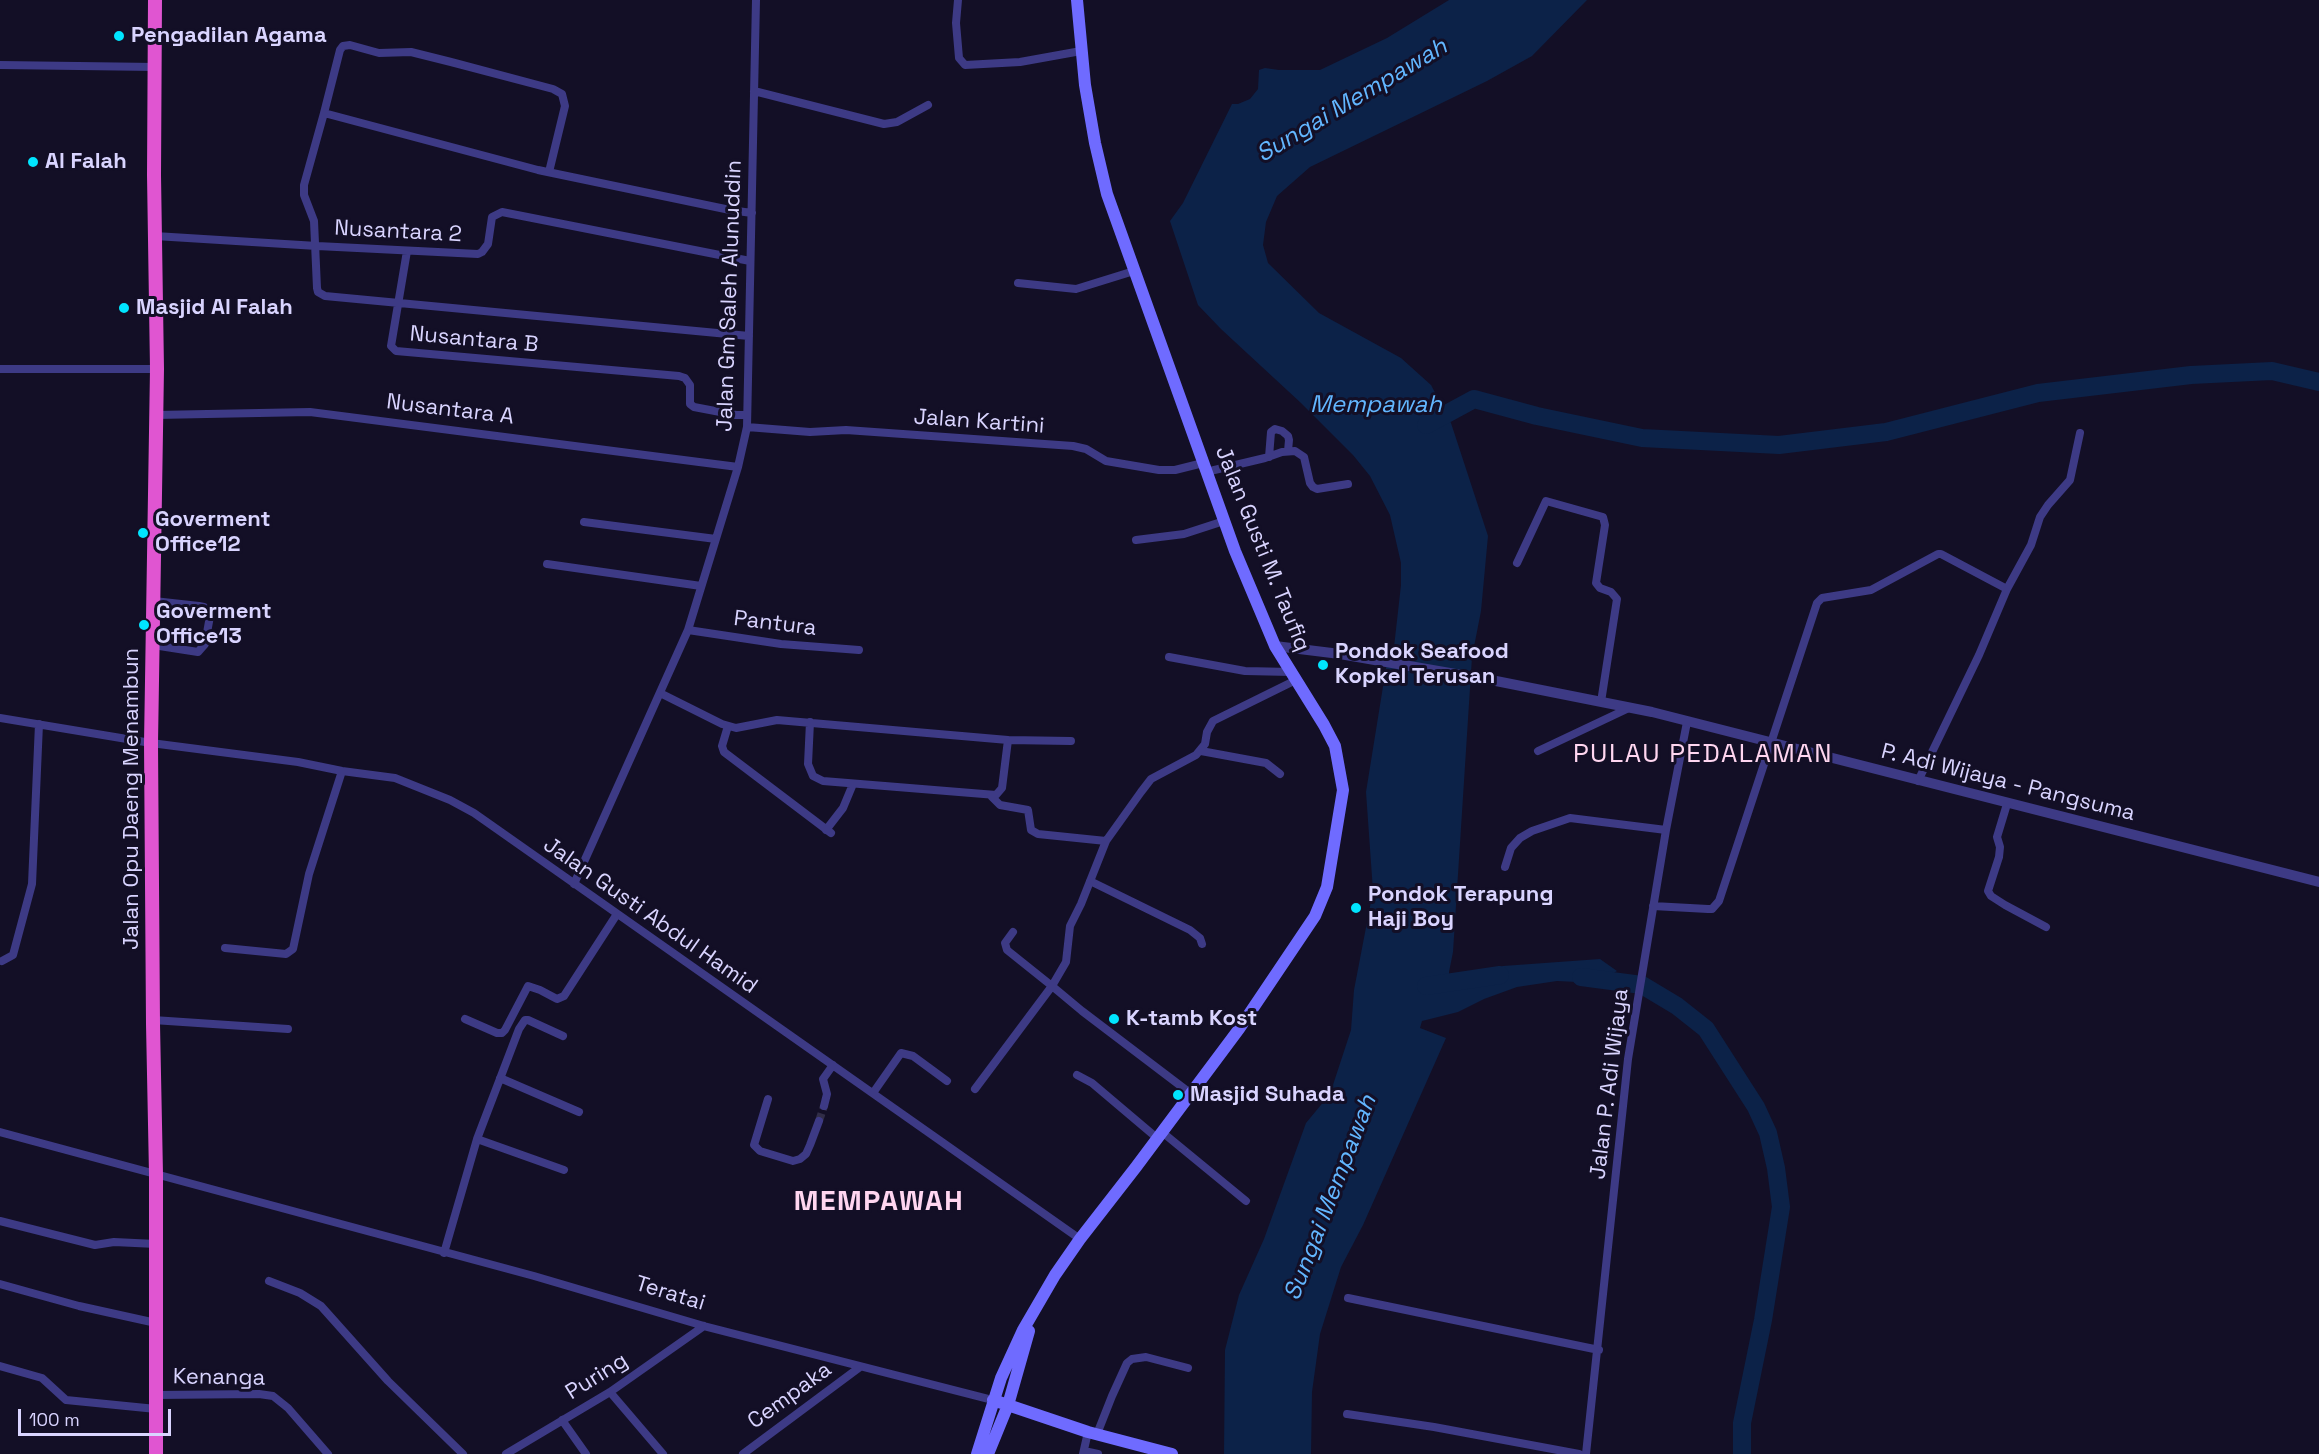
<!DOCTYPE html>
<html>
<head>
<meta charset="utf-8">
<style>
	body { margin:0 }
	#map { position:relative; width:2319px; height:1454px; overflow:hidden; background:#130f26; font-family:"Space Grotesk",sans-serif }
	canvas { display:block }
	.scale { position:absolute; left:18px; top:1409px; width:153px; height:27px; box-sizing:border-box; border:3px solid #d9d4ff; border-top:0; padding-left:8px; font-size:18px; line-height:21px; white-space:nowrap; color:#d9d4ff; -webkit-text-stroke:4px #130f26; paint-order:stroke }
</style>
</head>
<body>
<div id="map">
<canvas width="2319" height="1454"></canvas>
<div class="scale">100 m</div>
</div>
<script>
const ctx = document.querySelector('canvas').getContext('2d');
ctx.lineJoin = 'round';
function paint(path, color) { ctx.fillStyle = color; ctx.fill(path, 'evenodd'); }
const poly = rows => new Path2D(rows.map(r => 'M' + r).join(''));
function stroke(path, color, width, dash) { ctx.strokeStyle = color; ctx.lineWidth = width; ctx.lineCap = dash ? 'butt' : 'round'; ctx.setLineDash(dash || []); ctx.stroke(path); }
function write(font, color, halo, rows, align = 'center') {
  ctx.font = font + ' "Space Grotesk",sans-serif'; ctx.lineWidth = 6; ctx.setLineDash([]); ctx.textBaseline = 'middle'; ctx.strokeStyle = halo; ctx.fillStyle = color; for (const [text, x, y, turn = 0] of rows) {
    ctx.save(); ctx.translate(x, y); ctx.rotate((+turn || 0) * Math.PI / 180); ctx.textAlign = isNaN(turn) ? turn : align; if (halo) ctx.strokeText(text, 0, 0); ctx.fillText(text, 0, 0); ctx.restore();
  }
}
paint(poly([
	[1449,0,1587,0,1532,56,1487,81,1310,167,1277,196,1266,222,1263,245,1268,263,1319,313,1401,358,1431,385,1451,423,1488,536,1481,611,1472,657,1453,952,1449,972,1450,986,1455,988,1466,983,1503,966,1600,959,1617,971,1597,983,1557,981,1517,987,1484,999,1458,1012,1422,1021,1420,1028,1446,1038,1363,1225,1341,1267,1320,1334,1312,1392,1311,1454,1224,1454,1225,1350,1239,1295,1264,1239,1306,1123,1330,1094,1351,1030,1354,990,1373,891,1366,792,1386,668,1394,647,1401,585,1401,563,1390,515,1370,476,1353,455,1301,403,1221,329,1198,305,1170,221,1183,203,1232,104,1238,104,1250,99,1258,89,1259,70,1265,68,1279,70,1320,70,1387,38]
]), '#0c2248');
stroke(poly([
	[1426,425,1474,399,1537,416,1642,438,1779,445,1886,432,2038,393,2191,375,2272,371,2319,382],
	[1581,977,1642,985,1677,1006,1706,1029,1756,1107,1768,1133,1776,1168,1781,1207,1763,1320,1742,1423,1742,1454],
	[1426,986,1500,975]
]), '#0c2248', 18);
stroke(poly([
	[819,1121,824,1106]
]), '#312d47', 8, [8, 4]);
stroke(poly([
	[958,0,956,23,959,58,965,65,1020,62,1081,51],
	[0,65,156,67],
	[754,91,884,124,897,122,928,105],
	[324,113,340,50,343,46,350,45,379,53,411,52,451,62,553,89,562,94,565,106,549,172],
	[155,236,317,246,478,254,482,252,488,244,492,217,502,212,750,261],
	[407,251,391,346,396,351,679,376,685,378,690,385,690,404,694,407,736,415,746,415],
	[1018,283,1076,289,1134,271],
	[749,336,325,296,318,292,317,288,314,221,304,195,304,185,324,113,538,170,730,210,752,213],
	[0,369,157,369],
	[156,415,310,412,738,467],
	[747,427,810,432,846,430,1073,446,1086,449,1106,461,1159,470,1175,470,1203,463],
	[1269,457,1271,432,1275,429,1282,431,1288,436,1289,440,1288,451],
	[1206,472,1265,458,1282,452,1295,451,1304,457,1310,483,1313,487,1317,489,1348,484],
	[584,522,716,539],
	[1136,540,1184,534,1224,521],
	[1517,563,1546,501,1603,517,1605,525,1596,583,1600,588,1611,592,1617,599,1601,702],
	[547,564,701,586],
	[688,630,781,644,859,650],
	[153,645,198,652,205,644,210,616,204,607,199,606,154,601],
	[1169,657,1245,671,1291,672],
	[660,693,722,724,736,728,777,720,1008,740,1071,741],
	[0,718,151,743,298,762,342,771,395,778,450,800,474,813,1080,1239],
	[810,722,808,764,813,776,823,781,996,795,1002,788,1008,740],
	[728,726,722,746,724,752,831,833],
	[1201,751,1266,763,1280,774],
	[1538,751,1629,708],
	[1918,781,1979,655,2007,589,2031,545,2040,517,2048,505,2070,480,2080,433],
	[991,796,1000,805,1028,810,1031,830,1038,834,1106,841],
	[2007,804,1997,837,2000,847,1999,857,1988,891,1991,896,2005,905,2046,927],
	[826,830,843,808,853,784],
	[1505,867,1511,848,1520,838,1532,831,1570,818,1666,830],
	[1090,881,1190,930,1200,938,1202,944],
	[574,884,688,630,738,467,747,427,756,0],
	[1653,906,1708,909,1712,909,1719,901,1817,603,1822,598,1871,590,1938,554,1941,554,2007,589],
	[225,948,286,954,293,949,309,874,342,771],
	[2,961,13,955,32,884,39,724],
	[465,1019,497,1033,502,1033,505,1030,528,986,540,990,557,999,564,996,617,914],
	[153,1020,288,1029],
	[1077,1075,1092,1083,1157,1138],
	[500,1078,579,1112],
	[975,1089,1052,986,1007,950,1005,943,1013,932],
	[873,1093,901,1053,913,1056,947,1081],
	[1190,1093,1082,1011,1052,986,1066,962,1070,926,1081,904,1106,841,1141,792,1151,779,1196,755,1205,744,1207,732,1213,721,1296,680],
	[768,1099,754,1145,760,1151,793,1161,800,1159,806,1154,810,1145,819,1121],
	[824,1106,827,1094,823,1079,833,1065],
	[0,1132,534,1276,704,1326,993,1400],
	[1162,1132,1246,1201],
	[477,1139,564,1170],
	[0,1221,95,1245,114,1242,156,1244],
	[444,1253,477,1139,519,1029,525,1020,528,1020,563,1036],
	[269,1281,300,1293,321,1306,388,1381,463,1454],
	[0,1284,79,1306,156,1323],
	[1348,1298,1599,1350],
	[0,1366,42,1378,66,1400,156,1409],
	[610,1392,663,1454],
	[156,1395,259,1394,273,1396,288,1408,328,1454],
	[1347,1414,1434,1427,1579,1454],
	[562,1420,586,1454],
	[1097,1434,1112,1396,1127,1363,1132,1359,1146,1357,1188,1368],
	[1084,1451,1098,1454],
	[506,1454,610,1392,704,1326],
	[743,1454,860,1367],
	[1083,1454,1088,1432],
	[1586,1454,1628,1059,1666,830,1687,722]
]), '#3d3a85', 8);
stroke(poly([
	[1275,646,1340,654,1496,681,1652,712,2319,882]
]), '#3d3a85', 10);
stroke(poly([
	[993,1400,1088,1432,1172,1454],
	[977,1454,1001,1378,1023,1330,1055,1275,1080,1239,1136,1167,1239,1029,1315,916,1327,887,1343,790,1335,746,1324,725,1275,646,1235,551,1107,194,1095,143,1085,85,1077,0],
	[988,1454,1008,1405,1029,1331]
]), '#6f6bff', 12);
stroke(poly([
	[155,0,154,175,157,369,151,743,153,1024,156,1174,156,1454]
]), '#e055d1', 14);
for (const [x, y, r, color] of [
	[119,36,6,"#00e5ff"],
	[33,162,6,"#00e5ff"],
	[124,308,6,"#00e5ff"],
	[143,533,6,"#00e5ff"],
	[144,625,6,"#00e5ff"],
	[1323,665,6,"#00e5ff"],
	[1356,908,6,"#00e5ff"],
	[1114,1019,6,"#00e5ff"],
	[1178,1095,6,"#00e5ff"]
]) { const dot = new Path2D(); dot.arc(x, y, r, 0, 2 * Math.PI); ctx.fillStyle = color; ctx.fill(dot); stroke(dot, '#130f26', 2); }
write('bold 22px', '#d9d4ff', '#130f26', [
	["Pengadilan Agama",131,36],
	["Al Falah",45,162],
	["Masjid Al Falah",136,308],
	["Goverment",155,520],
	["Office12",155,545],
	["Goverment",156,612],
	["Office13",156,637],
	["Pondok Seafood",1335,652],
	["Kopkel Terusan",1335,677],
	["Pondok Terapung",1368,895],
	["Haji Boy",1368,920],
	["K-tamb Kost",1126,1019],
	["Masjid Suhada",1190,1095]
], 'left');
write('22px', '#d9d4ff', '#130f26', [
	["Nusantara 2",398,232,3],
	["Jalan Gm Saleh Alunuddin",730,296,-88],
	["Nusantara B",474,340,5],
	["Nusantara A",450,410,7],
	["Jalan Kartini",979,422,4],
	["Jalan Gusti M. Taufiq",1262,549,68],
	["Pantura",775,624,7],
	["P. Adi Wijaya - Pangsuma",2008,783,14],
	["Jalan Opu Daeng Menambun",132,799,-90],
	["Jalan Gusti Abdul Hamid",650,916,35],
	["Jalan P. Adi Wijaya",1610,1084,-83],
	["Teratai",670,1294,17],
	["Puring",597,1377,-32],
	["Kenanga",219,1378,1],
	["Cempaka",790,1396,-36]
]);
write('italic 24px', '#62b6ff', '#130f26', [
	["Sungai Mempawah",1352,101,-31],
	["Mempawah",1376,405],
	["Sungai Mempawah",1331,1198,-69]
]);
ctx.letterSpacing = '1.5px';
write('26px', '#ffd6f0', '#130f26', [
	["PULAU PEDALAMAN",1703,755]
]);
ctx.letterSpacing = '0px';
ctx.letterSpacing = '1.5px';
write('bold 28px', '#ffd6f0', '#130f26', [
	["MEMPAWAH",879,1202]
]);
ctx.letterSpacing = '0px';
</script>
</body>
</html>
